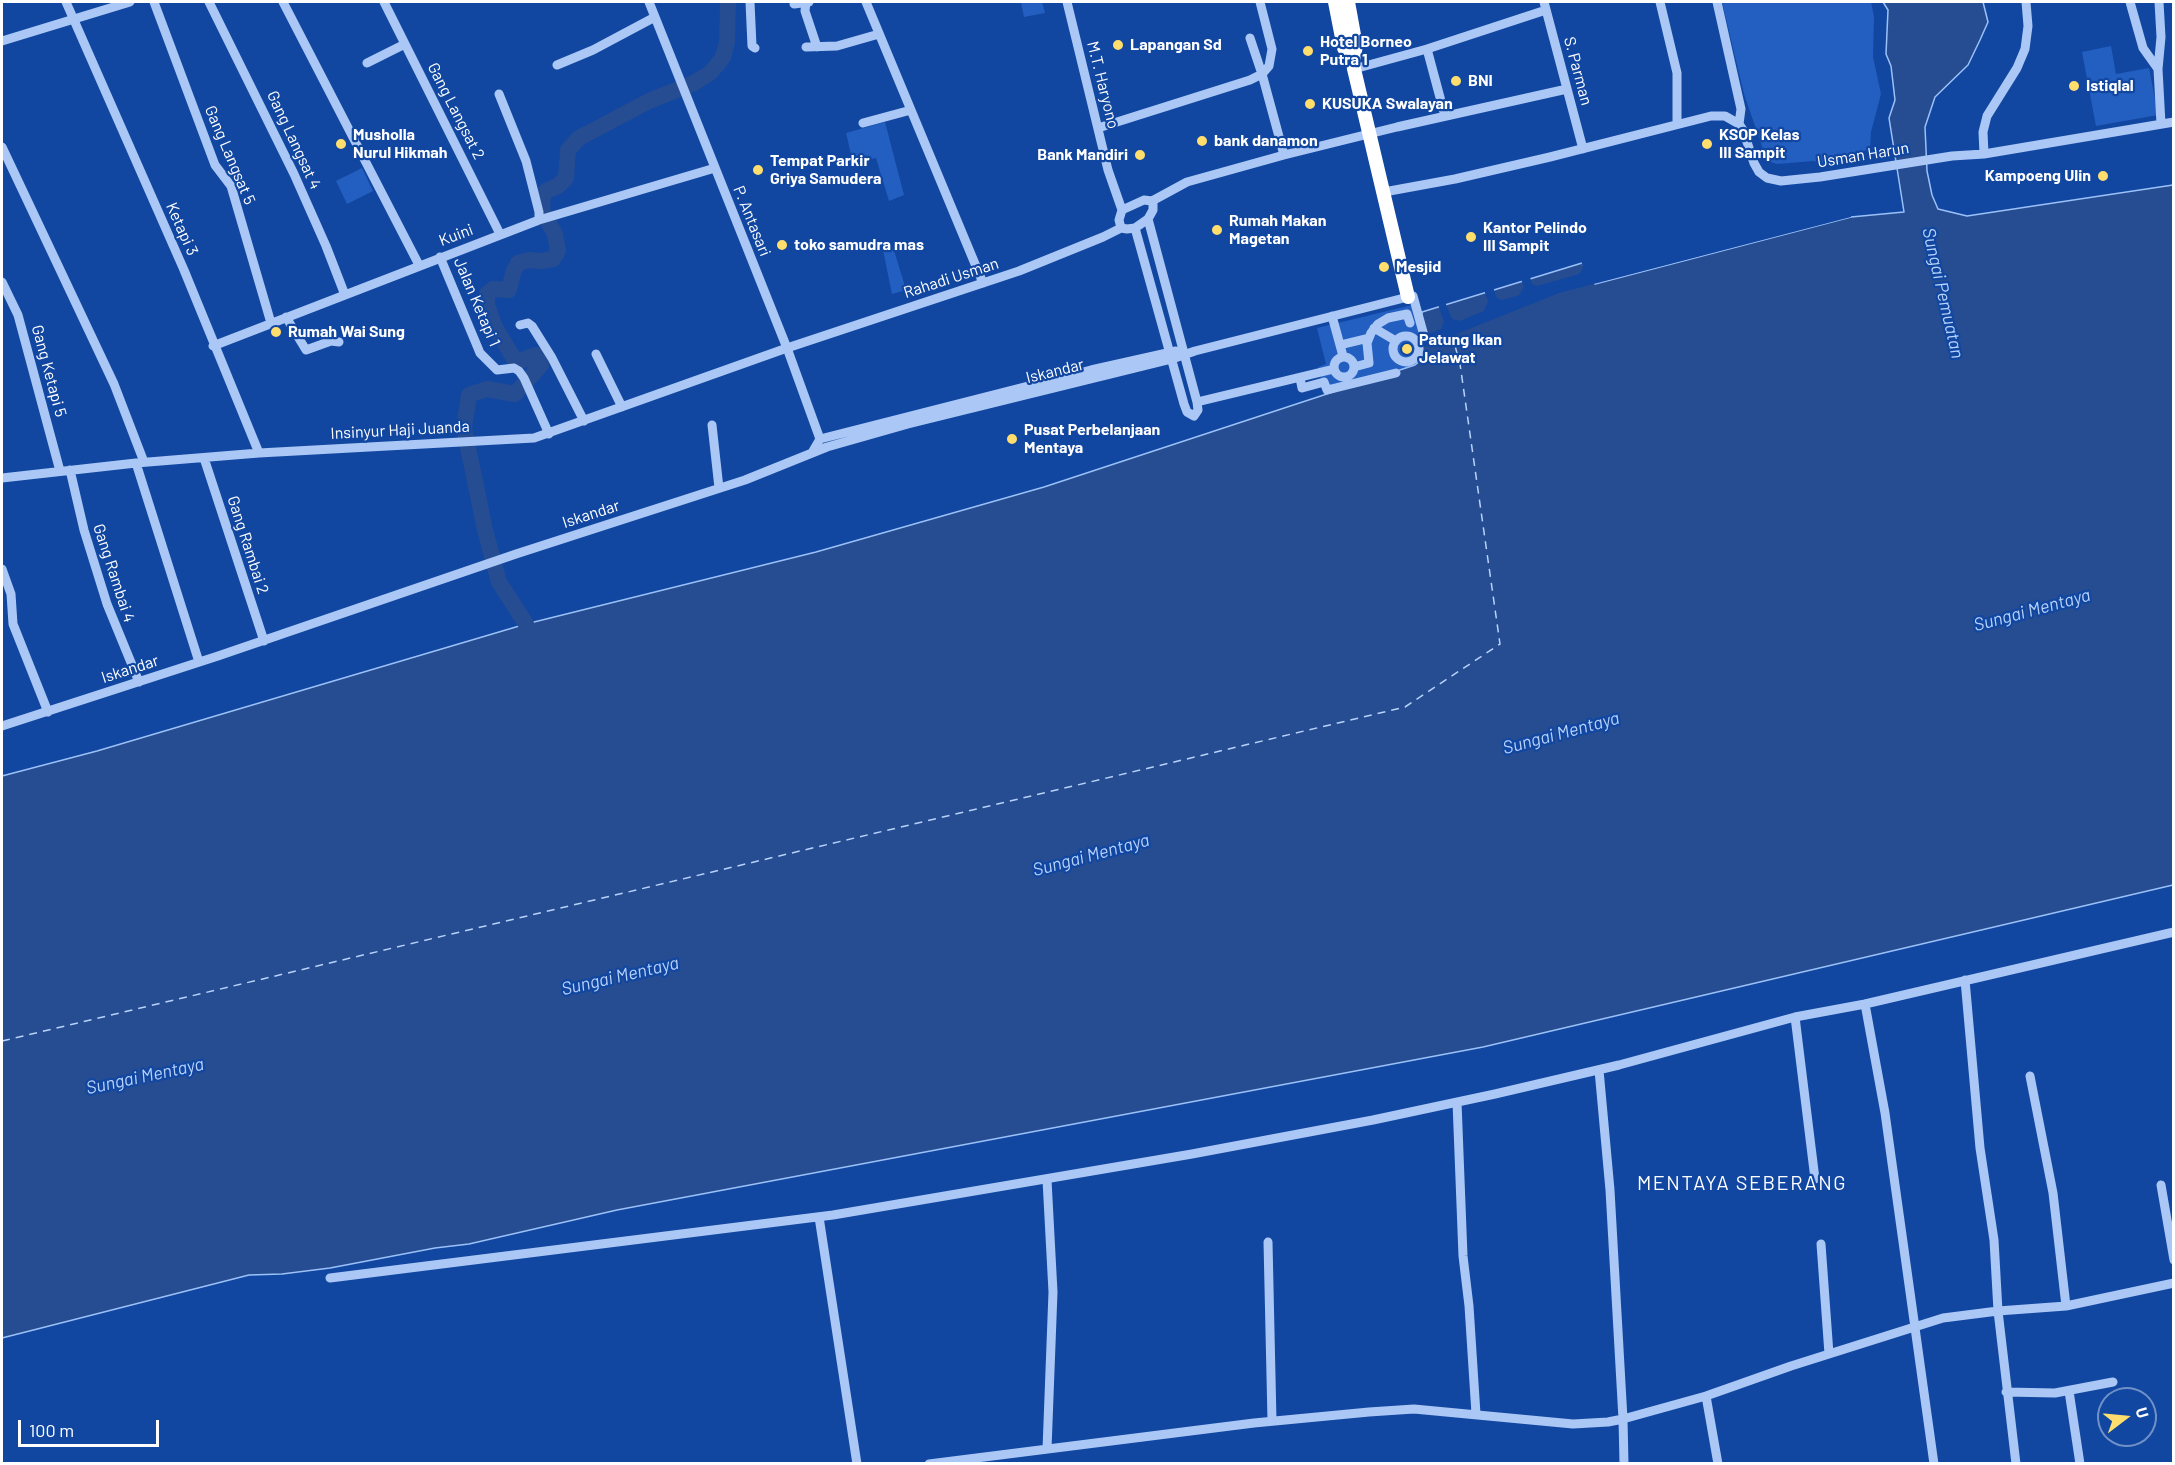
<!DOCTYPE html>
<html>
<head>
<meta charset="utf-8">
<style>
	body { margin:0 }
	#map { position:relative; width:2175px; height:1465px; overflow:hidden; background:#1147a1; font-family:Barlow,sans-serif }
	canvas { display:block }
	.frame { position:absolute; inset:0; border:3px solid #fff; pointer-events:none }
	.north { position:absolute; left:2097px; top:1387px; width:60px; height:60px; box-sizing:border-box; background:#1147a1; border:2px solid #7091c7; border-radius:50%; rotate:74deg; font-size:16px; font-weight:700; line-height:24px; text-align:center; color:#fff }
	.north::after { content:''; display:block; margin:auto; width:21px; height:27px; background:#ffde6e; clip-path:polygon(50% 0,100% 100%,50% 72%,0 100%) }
	.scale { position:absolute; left:18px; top:1420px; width:141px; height:27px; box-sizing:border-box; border:3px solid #fff; border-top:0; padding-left:8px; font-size:18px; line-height:21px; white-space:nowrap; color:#fff; -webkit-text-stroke:4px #1147a1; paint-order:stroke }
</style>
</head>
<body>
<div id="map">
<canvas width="2175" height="1465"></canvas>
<div class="frame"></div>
<div class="north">U</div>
<div class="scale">100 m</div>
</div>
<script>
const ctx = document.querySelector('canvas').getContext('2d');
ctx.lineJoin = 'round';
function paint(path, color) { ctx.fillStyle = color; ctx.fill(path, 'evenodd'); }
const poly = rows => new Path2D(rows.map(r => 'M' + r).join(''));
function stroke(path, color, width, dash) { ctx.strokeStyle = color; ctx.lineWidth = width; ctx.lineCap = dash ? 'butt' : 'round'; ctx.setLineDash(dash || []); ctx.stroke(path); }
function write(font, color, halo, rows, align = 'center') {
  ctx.font = font + ' Barlow,sans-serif'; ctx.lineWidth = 4.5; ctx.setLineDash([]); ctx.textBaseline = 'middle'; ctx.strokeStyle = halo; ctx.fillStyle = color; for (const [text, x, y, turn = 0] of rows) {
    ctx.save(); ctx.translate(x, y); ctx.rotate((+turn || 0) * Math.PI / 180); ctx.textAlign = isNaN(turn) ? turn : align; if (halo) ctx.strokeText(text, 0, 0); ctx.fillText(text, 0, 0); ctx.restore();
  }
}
paint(poly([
	[1021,2,1042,2,1045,13,1024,17],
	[1722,2,1871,2,1874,17,1873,57,1881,94,1871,132,1870,149,1824,163,1813,161,1777,164,1767,161,1744,94],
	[2111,46,2116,74,2149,68,2158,115,2096,126,2082,52],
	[885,122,904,195,889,201,876,158,853,163,846,133],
	[362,168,373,191,347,204,336,181],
	[881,240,893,247,906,290,892,294],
	[1412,305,1423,347,1423,354,1420,361,1415,365,1325,393,1318,367,1326,364,1317,328]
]), '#235fc0');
const water = poly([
	[1883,2,1983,2,1988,22,1980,40,1968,65,1935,97,1925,127,1927,171,1932,195,1938,209,1967,216,2173,185,2173,885,1483,1047,617,1210,469,1244,435,1248,330,1268,282,1274,249,1275,2,1338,2,776,97,751,526,624,816,552,1044,487,1415,365,1420,361,1423,354,1420,335,1422,312,1582,263,1595,284,1851,217,1904,212,1889,118,1895,100,1891,66,1886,54,1888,10,1883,2]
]);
paint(water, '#264d91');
stroke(water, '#9cc1f8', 1.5);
paint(poly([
	[1851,214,1851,217,1559,293,1424,347,1421,337,1441,329,1444,322,1438,304,1445,302,1452,319,1460,321,1484,311,1488,301,1484,290,1493,287,1497,298,1503,300,1519,295,1524,287,1521,279,1530,277,1532,284,1537,286,1579,274,1583,268,1581,260,1584,262,1596,281]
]), '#1147a1');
stroke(poly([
	[531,644,526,624,499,582,485,530,464,428,469,395,487,389,515,394,541,365,540,357,536,355,520,361,514,359,494,325,487,305,487,294,493,289,509,290,513,273,518,263,529,260,541,261,553,259,558,251,555,234,543,213,542,199,546,191,558,186,566,178,568,150,579,138,649,101,694,83,710,73,717,65,723,57,727,42,728,2]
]), '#264d91', 16);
stroke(poly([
	[2,1041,1405,707,1500,644,1460,364,1452,335]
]), '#b7d2fb', 1.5, [8, 6]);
stroke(poly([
	[66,2,184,270,259,453],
	[154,2,215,165,231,186,271,323],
	[209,2,294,174,326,246,345,295],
	[283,2,419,265],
	[384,2,500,234],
	[649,2,787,348,820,439,813,451],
	[750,2,752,46,755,48],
	[806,2,805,11,817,47],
	[866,2,983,283],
	[1067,2,1108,170,1122,210],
	[1544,2,1583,149],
	[1660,2,1677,73,1677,124],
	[1717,2,1741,109,1739,124],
	[2130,2,2143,48,2158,69],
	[2159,2,2161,37,2158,69,2161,124],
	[794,4,809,2],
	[1250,38,1262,74,1284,155],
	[2,41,130,2],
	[806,47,837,46,879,34],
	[1427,49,1445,116],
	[367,63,405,44],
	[557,65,593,50,655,17],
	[1354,69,1427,49,1546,10],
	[499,94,526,161,539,212,539,220],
	[863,123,911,110],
	[1098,128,1250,80,1262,74,1269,66,1272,49,1260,2],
	[2,147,114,384,144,462],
	[1984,154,1983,132,1987,116,2017,68,2025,49,2028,26,2026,2],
	[1384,192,1455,179,1550,157,1711,116,1725,116,1739,124,1743,130,1754,163,1759,172,1767,178,1781,181,1820,177,1952,156,1984,154,2174,122],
	[1144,200,1152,201,1153,204,1153,210,1148,219,1135,228,1127,229,1121,228,1119,220,1122,210,1144,200],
	[1152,201,1187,182,1284,155,1397,127,1567,89],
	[1135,228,1184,404,1187,412,1194,416,1198,410,1197,402,1148,219],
	[440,257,480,353,497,370,514,368,519,371,524,378,549,434],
	[2,282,18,315,60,471],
	[1413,296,1423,332],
	[1332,316,1343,356],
	[286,317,306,350,331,341,339,342],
	[520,325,528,323,532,326,552,358,584,421],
	[1374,328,1396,341],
	'1393 349a13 13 0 1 1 26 0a13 13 0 1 1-26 0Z',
	[1340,345,1369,338],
	[213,346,539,220,715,168],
	[596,354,622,407],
	'1334 367a10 10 0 1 1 20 0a10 10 0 1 1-20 0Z',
	[1354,367,1369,363,1367,343,1371,333,1378,324,1388,318,1407,314,1410,323],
	[1300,378,1302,388,1324,382,1327,390,1396,373],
	[1197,402,1334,369],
	[712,425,719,488],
	[820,439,1091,370,1176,351],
	[204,458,264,641],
	[136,463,199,662],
	[70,470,84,530,107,604,139,682],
	[2,478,136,463,259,453,534,438,787,348,1019,271,1103,237,1121,228],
	[2,569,11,594,13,624,48,712],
	[2,726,218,656,516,554,745,480,827,447,908,424,1172,359,1195,351,1408,297],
	[1965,980,1980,1148,1994,1240,1998,1311,2016,1464],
	[1865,1004,1885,1113,1934,1464],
	[1795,1017,1815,1179],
	[1599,1070,1610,1190,1623,1419,1624,1464],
	[2030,1076,2053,1193,2066,1306],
	[1457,1102,1463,1256,1469,1306,1476,1414],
	[2161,1185,2174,1260],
	[819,1217,857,1464],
	[1268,1242,1272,1421],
	[1821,1244,1829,1354],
	[330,1278,833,1215,1192,1154,1373,1120,1495,1094,1619,1065,1795,1017,1865,1004,2174,932],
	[2069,1391,2080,1464],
	[2006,1392,2055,1393,2113,1382],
	[1706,1396,1718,1464],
	[1047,1449,1053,1292,1047,1180],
	[929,1464,1254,1423,1369,1412,1414,1409,1573,1424,1608,1422,1623,1419,1706,1396,1791,1366,1943,1318,1998,1311,2066,1306,2174,1283]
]), '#aac7f5', 9);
stroke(poly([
	[1335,2,1344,48,1353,60],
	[1348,2,1356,46,1353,60,1354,69,1408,297]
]), '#fff', 14);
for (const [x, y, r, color] of [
	[1118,45,6,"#ffde6e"],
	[1308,51,6,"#ffde6e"],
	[1456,81,6,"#ffde6e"],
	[2074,86,6,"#ffde6e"],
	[1310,104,6,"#ffde6e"],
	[1202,141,6,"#ffde6e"],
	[341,144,6,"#ffde6e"],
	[1707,144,6,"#ffde6e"],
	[1140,155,6,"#ffde6e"],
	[758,170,6,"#ffde6e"],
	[2103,176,6,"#ffde6e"],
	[1217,230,6,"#ffde6e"],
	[1471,237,6,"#ffde6e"],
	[782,245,6,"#ffde6e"],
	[1384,267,6,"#ffde6e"],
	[276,332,6,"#ffde6e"],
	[1407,349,6,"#ffde6e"],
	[1012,439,6,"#ffde6e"]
]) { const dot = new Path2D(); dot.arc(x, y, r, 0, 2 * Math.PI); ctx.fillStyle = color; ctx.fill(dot); stroke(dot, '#1147a1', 2); }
write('bold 16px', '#fff', '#1147a1', [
	["Hotel Borneo",1320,42],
	["Putra 1",1320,60],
	["Lapangan Sd",1130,45],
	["BNI",1468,81],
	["Istiqlal",2086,86],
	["KUSUKA Swalayan",1322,104],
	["Musholla",353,135],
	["Nurul Hikmah",353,153],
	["KSOP Kelas",1719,135],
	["III Sampit",1719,153],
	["bank danamon",1214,141],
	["Bank Mandiri",1128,155,"right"],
	["Tempat Parkir",770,161],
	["Griya Samudera",770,179],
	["Kampoeng Ulin",2091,176,"right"],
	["Rumah Makan",1229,221],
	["Magetan",1229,239],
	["Kantor Pelindo",1483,228],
	["III Sampit",1483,246],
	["toko samudra mas",794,245],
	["Mesjid",1396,267],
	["Rumah Wai Sung",288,332],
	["Patung Ikan",1419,340],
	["Jelawat",1419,358],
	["Pusat Perbelanjaan",1024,430],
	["Mentaya",1024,448]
], 'left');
write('16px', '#fff', '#1147a1', [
	["S. Parman",1578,71,75],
	["M.T. Haryono",1103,85,76],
	["Gang Langsat 2",456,111,63],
	["Gang Langsat 4",294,140,65],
	["Gang Langsat 5",230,155,67],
	["Usman Harun",1863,155,-9],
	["P. Antasari",752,221,68],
	["Ketapi 3",182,229,66],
	["Kuini",456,235,-21],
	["Rahadi Usman",951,278,-18],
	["Jalan Ketapi 1",477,302,67],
	["Gang Ketapi 5",49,371,75],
	["Iskandar",1055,371,-14],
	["Insinyur Haji Juanda",400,430,-3],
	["Iskandar",591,514,-18],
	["Gang Rambai 2",248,545,72],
	["Gang Rambai 4",114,573,72],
	["Iskandar",130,669,-18]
]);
write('italic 18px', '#b7d2fb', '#1147a1', [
	["Sungai Pemuatan",1943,293,77],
	["Sungai Mentaya",2032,610,-15],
	["Sungai Mentaya",1561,733,-15],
	["Sungai Mentaya",1091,855,-15],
	["Sungai Mentaya",620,976,-13],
	["Sungai Mentaya",145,1076,-12]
]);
ctx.letterSpacing = '1.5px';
write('20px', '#fff', '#1147a1', [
	["MENTAYA SEBERANG",1742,1183]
]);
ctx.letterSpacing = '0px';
</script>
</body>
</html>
